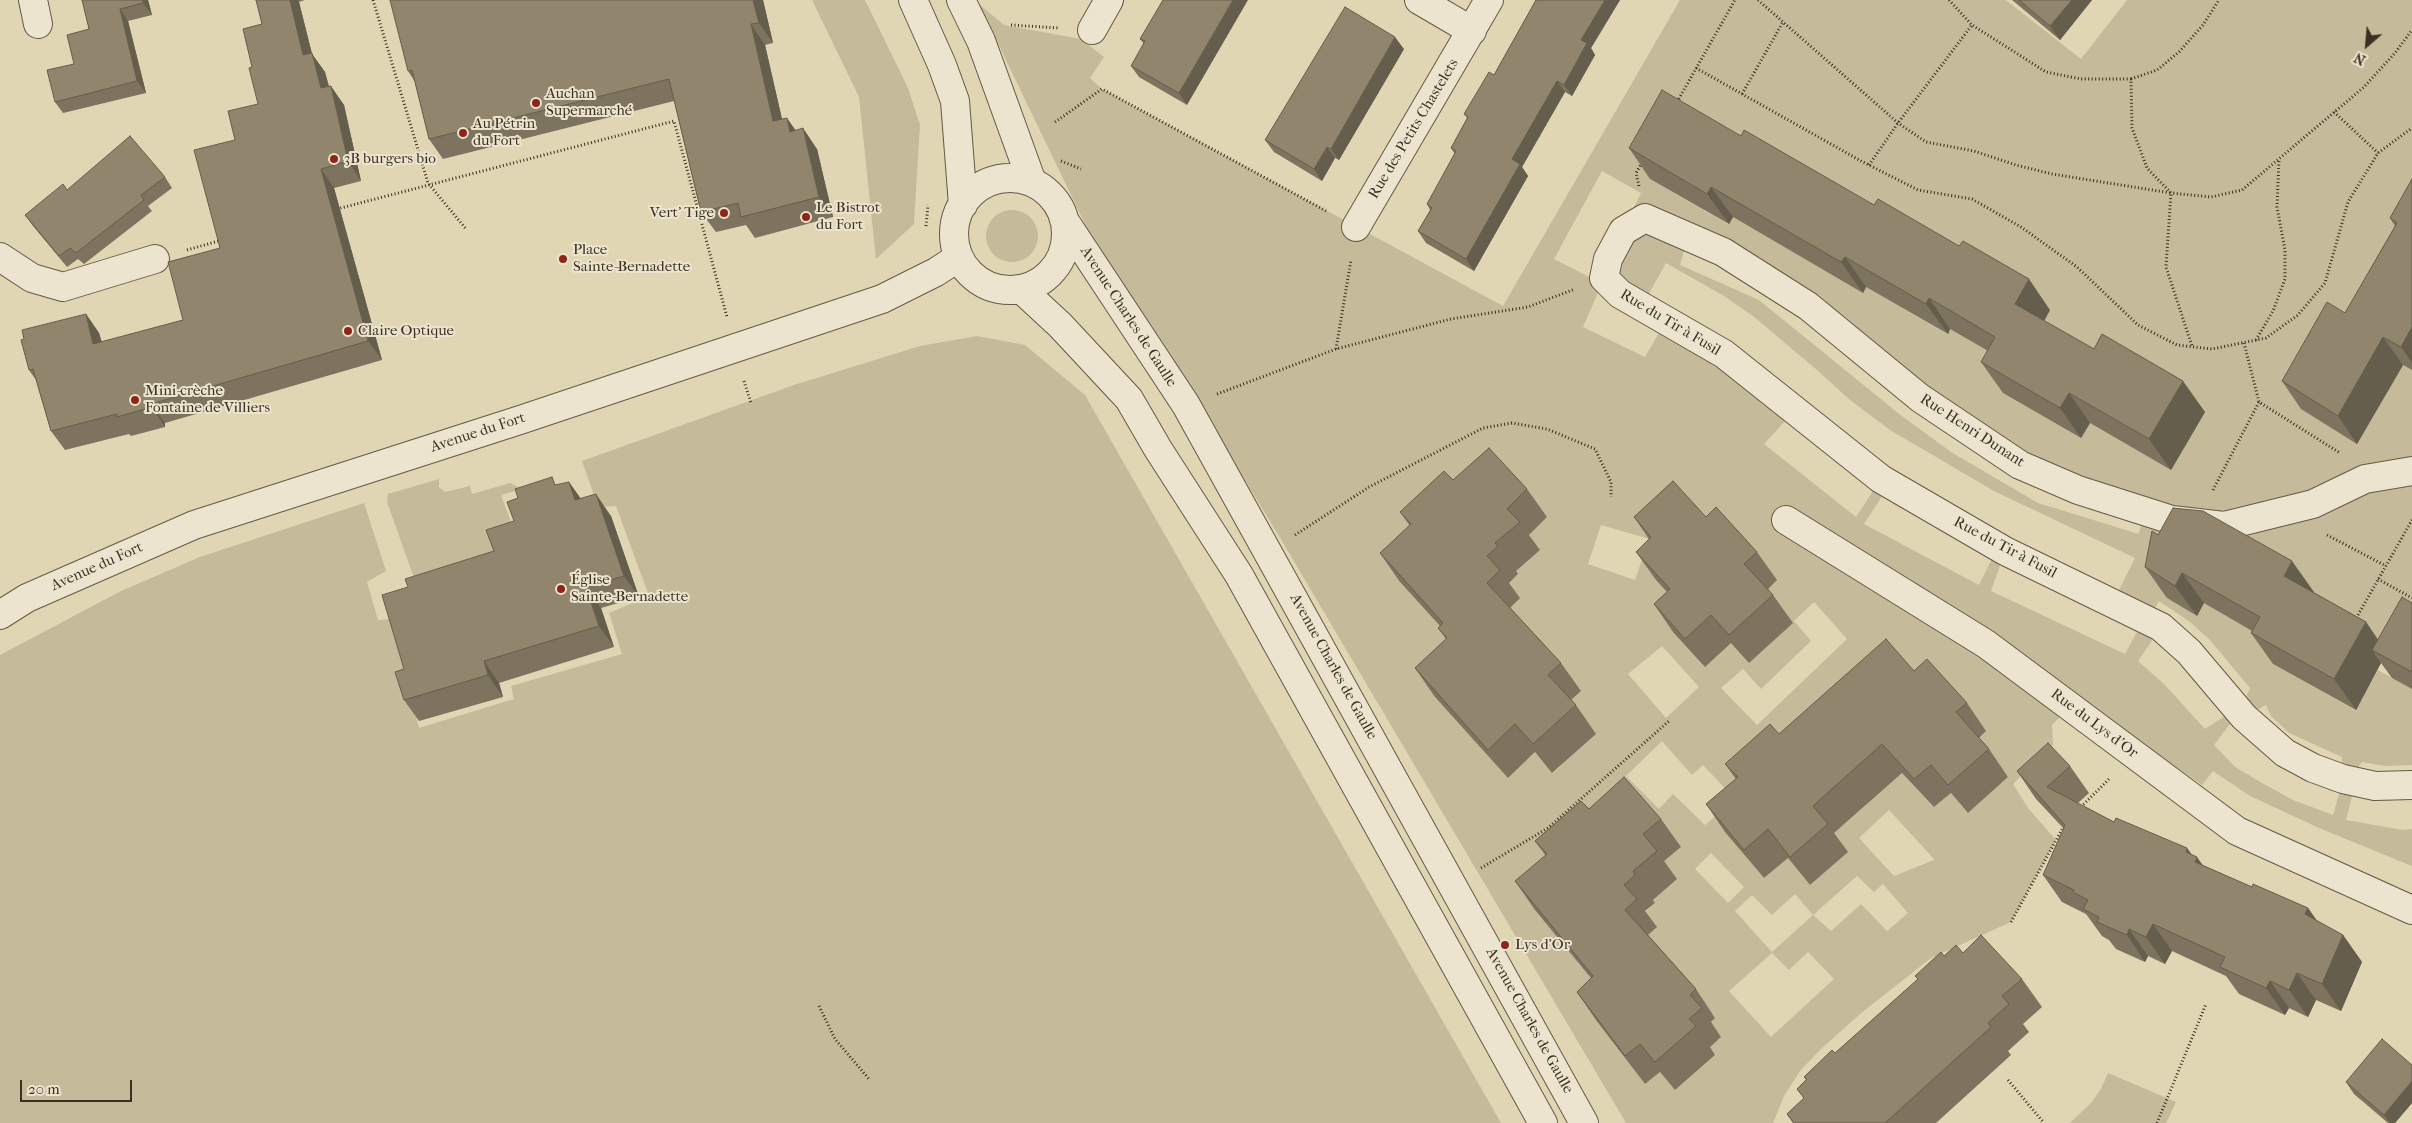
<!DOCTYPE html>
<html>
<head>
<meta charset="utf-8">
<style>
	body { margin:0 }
	#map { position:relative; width:2412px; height:1123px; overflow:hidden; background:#e1d6b3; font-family:"IM FELL French Canon",serif }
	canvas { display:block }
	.north { position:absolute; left:2342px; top:20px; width:50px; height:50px; -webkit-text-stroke:4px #ece4ce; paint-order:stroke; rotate:207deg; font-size:14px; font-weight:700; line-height:20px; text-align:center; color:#3b3021 }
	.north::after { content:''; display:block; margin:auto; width:18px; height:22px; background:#3b3021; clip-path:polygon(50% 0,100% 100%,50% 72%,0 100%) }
	.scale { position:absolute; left:20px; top:1080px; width:112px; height:22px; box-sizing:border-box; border:2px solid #3b3021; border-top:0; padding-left:6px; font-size:15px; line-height:18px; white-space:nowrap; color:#3b3021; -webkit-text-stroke:4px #ece4ce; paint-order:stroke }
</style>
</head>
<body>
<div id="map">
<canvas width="2412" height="1123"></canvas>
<div class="north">N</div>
<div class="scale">20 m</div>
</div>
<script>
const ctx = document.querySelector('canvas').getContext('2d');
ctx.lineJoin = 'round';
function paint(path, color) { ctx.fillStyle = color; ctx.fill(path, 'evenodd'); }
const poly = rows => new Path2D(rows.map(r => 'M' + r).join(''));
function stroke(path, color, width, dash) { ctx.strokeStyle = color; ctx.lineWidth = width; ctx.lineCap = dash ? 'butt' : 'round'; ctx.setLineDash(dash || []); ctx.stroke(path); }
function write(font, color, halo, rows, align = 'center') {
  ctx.font = font + ' "IM FELL French Canon",serif'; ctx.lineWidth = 4; ctx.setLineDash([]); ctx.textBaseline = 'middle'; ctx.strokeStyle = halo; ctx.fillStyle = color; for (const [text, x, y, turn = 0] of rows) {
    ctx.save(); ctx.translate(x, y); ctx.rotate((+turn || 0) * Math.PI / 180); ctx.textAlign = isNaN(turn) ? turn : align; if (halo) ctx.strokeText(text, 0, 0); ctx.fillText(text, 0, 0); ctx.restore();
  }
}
paint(poly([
	[812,0,865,0,908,88,920,125,914,224,876,259,859,97],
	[1680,0,2006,0,2081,59,2127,0,2412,0,2412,242,2410,246,2412,248,2412,260,2365,341,2412,370,2412,642,2401,661,2305,606,2314,592,2251,556,2219,612,2282,648,2273,664,2355,710,2378,670,2412,689,2412,765,2385,766,2362,762,2349,780,2356,782,2346,820,2403,830,2412,829,2412,866,2319,828,2250,796,2213,771,2202,785,2078,698,2052,725,2053,745,2013,784,2028,808,2056,840,2011,922,1931,958,1860,1014,1821,1049,1800,1071,1784,1096,1773,1123,1626,1123,1279,536,1197,402,1098,251,979,4,1004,25,1081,39,1104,57,1090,78,1102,89,1503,306],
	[1683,121,1762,166,1766,161,1896,236,1900,230,1981,277,1984,271,2050,310,2037,334,2115,380,2124,365,2204,411,2171,470,2090,423,2081,438,2003,393,2017,368,1950,329,1947,334,1866,287,1862,292,1733,217,1728,224,1650,179],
	[1602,171,1641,193,1597,281,1554,259],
	[1688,238,1723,252,1808,306,1920,398,2020,465,2078,490,2144,511,2139,534,2038,503,1951,452,1898,413,1759,300,1680,265],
	[1666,263,1724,296,1753,316,1817,370,1850,400,1890,430,1994,491,2135,558,2113,602,2145,617,2125,654,1991,591,2005,551,1998,546,1979,585,1864,524,1890,484,1724,354,1666,321,1645,357,1583,327,1604,279,1620,294,1642,306],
	[1795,410,1881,479,1856,517,1764,444],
	[1509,476,1547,517,1527,537,1539,550,1515,572,1518,575,1507,584,1519,598,1497,620,1515,639,1511,643,1526,660,1540,647,1580,691,1567,703,1595,734,1553,773,1535,752,1508,778,1475,741,1495,724,1484,712,1480,715,1473,707,1457,721,1435,697,1451,682,1459,690,1475,675,1458,656,1480,635,1463,616,1464,614,1459,607,1439,625,1400,582,1431,552,1420,540,1463,499,1476,512,1492,497,1490,493],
	[1601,525,1649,539,1635,580,1588,564],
	[2198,533,2234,544,2197,616,2167,598,2173,562,2201,576,2207,563,2187,553],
	[2159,601,2190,622,2209,639,2250,688,2240,711,2237,708,2205,729,2164,684,2138,661,2161,627,2149,619],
	[1814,602,1847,639,1757,725,1721,688,1743,669,1761,689,1811,641,1794,621],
	[1662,646,1699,687,1666,718,1628,674],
	[1905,668,1933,699,1947,688,1986,731,1973,745,1987,761,1991,758,2008,777,1968,813,1951,793,1934,807,1902,773,1887,786,1874,771,1852,788,1866,805,1843,825,1841,823,1831,832,1847,852,1810,885,1788,858,1764,878,1726,832,1758,805,1745,792,1790,753,1803,766,1819,752,1815,748,1835,730,1851,747,1870,731,1872,732,1878,727,1860,706],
	[2266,705,2271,716,2289,733,2342,757,2340,778,2343,780,2333,815,2293,800,2262,783,2235,767,2214,745,2240,711,2244,717],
	[1662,741,1692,775,1703,765,1735,799,1705,825,1673,794,1659,809,1626,776],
	[1644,806,1681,847,1662,862,1677,879,1653,900,1655,903,1644,913,1656,927,1635,947,1652,968,1647,972,1660,987,1677,974,1715,1017,1709,1023,1721,1037,1709,1047,1715,1055,1675,1090,1660,1072,1645,1084,1597,1020,1613,1005,1594,982,1612,966,1595,946,1598,943,1593,937,1573,954,1535,910,1567,882,1555,869,1601,829,1613,842,1630,827,1625,823],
	[1889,810,1934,859,1934,860,1894,876,1859,838],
	[1711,853,1744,887,1728,903,1695,869],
	[1857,876,1874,892,1883,884,1908,913,1887,931,1861,904,1831,931,1813,915],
	[1795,894,1813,915,1772,952,1735,911,1752,895,1772,915],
	[1808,952,1834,979,1771,1037,1729,991,1772,953,1789,970],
	'986 236a26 26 0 1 1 52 0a26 26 0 1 1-52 0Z',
	[977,336,1025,345,1085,395,1501,1123,0,1123,0,655,121,591,200,557,364,503,386,571,367,582,378,620,391,619,419,728,514,699,511,686,622,654,609,613,649,596,616,506,598,507,582,461,794,385,920,346],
	[439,479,439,487,445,492,470,486,472,494,510,483,522,489,501,495,518,541,501,566,419,592,387,502,388,494],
	[2108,1073,2176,1102,2166,1123,2070,1123,2091,1103,2101,1089]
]), '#c5ba9a');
const street = poly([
	[33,0,38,24],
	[913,0,942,65,955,101,963,205],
	[961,0,981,41,1032,182],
	[1419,0,1472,31],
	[1092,30,1109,0],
	'954 234a56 56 0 1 1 112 0a56 56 0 1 1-112 0Z',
	[1064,220,1186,405,1584,1123],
	[1356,227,1489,0],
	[0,257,32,278,63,287,155,259],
	[1021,289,1060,325,1129,399,1158,449,1239,575,1543,1123],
	[2412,471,2365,479,2313,504,2224,526,2172,520,2078,490,2020,465,1920,398,1808,306,1723,252,1645,218,1623,231,1608,259,1604,278,1620,294,1724,354,1881,479,2005,551,2161,627,2189,652,2244,717,2285,753,2313,768,2343,779,2375,786,2412,785],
	[1786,520,1986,644,2237,831,2412,910],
	[0,615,27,598,194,525,520,420,882,299,936,272,959,257]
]);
stroke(street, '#645a46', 30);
stroke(poly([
	[373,0,428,183,466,229],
	[1758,0,1898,123,1926,142,1974,151,2016,165,2052,174,2171,193,2166,267,2192,346],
	[1949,0,1972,25,2046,72,2081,79,2131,79,2132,128,2147,168,2171,193,2211,197,2242,190,2364,87,2395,53,2412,30],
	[1011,25,1059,28],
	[1696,68,1861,161,1918,190,1972,199,2021,227,2077,267,2138,325,2177,345,2212,349,2266,338,2298,315,2325,283,2348,202,2378,153,2412,128],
	[2131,79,2157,70,2179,52,2203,25,2219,0],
	[1742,94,1783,22],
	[1677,102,1735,0],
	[2334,112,2378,153],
	[1055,122,1102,89,1328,212],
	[1061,161,1081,169],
	[1869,165,1898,123,1972,25],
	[1639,186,1636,173,1643,161],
	[337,209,674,121,727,317],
	[926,226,928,205],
	[187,250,222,240],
	[2256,340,2273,311,2285,279,2285,250,2277,207,2279,159],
	[2244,343,2259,402,2340,453],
	[1336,349,1351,260],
	[744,381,751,403],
	[1217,394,1336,349,1451,319,1528,307,1575,289],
	[2213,490,2259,402],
	[1295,535,1369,487,1483,428,1512,423,1547,429,1595,449,1611,482,1611,497],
	[2327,535,2386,566],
	[2378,579,2412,598],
	[2358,615,2412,520],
	[2081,807,2110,778],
	[1481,868,1548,828,1669,721],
	[2011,922,2065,824],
	[819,1006,835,1039,869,1079],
	[2008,1080,2044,1123],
	[2157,1123,2206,1004]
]), '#3b3021', 3, [1, 2.5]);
stroke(street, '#ece4ce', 28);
paint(poly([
	[82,0,148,0,152,15,128,21,146,93,63,113,55,102,74,64,89,29],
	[256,0,305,0,299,2,312,54,325,72,329,86,344,105,361,181,334,188,382,360,165,423,165,427,131,436,129,434,65,450,51,431,36,380,29,370,86,314,99,333,102,342,183,320,220,248,235,140,258,104,252,67,262,24],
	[763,0,773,43,765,45,782,119,817,149,833,217,755,238,746,225,716,232,701,212,674,101,443,159,429,139,415,82,408,71],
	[1163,0,1187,105,1139,77,1131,66,1144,44,1140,39],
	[1536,0,1620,0,1591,48,1595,55,1572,96,1565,92,1522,167,1528,176,1474,271,1426,243,1418,231,1430,210,1427,204,1455,154,1451,148,1467,118,1464,114,1494,75],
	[2012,0,2092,0,2060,40],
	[1404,49,1339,160,1335,158,1322,181,1274,152,1265,140],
	[1741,136,2050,310,2044,321,2205,412,2171,470,2090,423,2081,438,2003,393,1981,362,1988,351,1950,329,1948,334,1866,287,1863,293,1733,217,1729,224,1650,179,1629,148],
	[165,177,172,188,148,206,152,211,84,264,78,259,67,267,33,226,25,215,67,190],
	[2412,179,2412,370,2403,365,2357,444,2301,409,2282,381,2345,313,2395,226,2390,218],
	[1453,480,1527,489,1547,517,1529,535,1540,550,1516,571,1518,574,1509,583,1520,598,1510,608,1561,663,1581,691,1571,700,1576,705,1596,734,1552,773,1535,752,1508,778,1435,697,1415,668,1446,639,1438,628,1440,626,1400,582,1380,553,1410,526,1400,512],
	[569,482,580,499,611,516,639,597,601,608,614,647,499,683,503,697,419,721,404,700,404,669,408,587,494,551,514,521,518,498],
	[1634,517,1706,517,1757,552,1777,580,1768,589,1773,595,1793,623,1749,663,1731,643,1705,667,1673,632,1654,604,1667,592,1656,580,1636,552,1649,539],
	[2158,535,2314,592,2313,592,2366,622,2378,640,2412,603,2412,689,2392,678,2381,663,2356,710,2273,664,2251,633,2252,631,2204,603,2197,616,2167,598,2145,567],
	[1914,671,1967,703,1986,731,1979,738,1989,749,2008,777,1968,813,1951,793,1934,807,1902,773,1834,833,1848,852,1810,885,1788,858,1764,878,1725,832,1706,804,1736,779,1725,764],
	[2070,766,2089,793,2078,803,2114,822,2192,855,2202,865,2252,887,2308,908,2317,921,2343,935,2362,962,2341,1011,2316,1000,2308,1017,2289,1008,2285,1015,2239,994,2226,976,2172,951,2165,964,2148,956,2145,962,2116,949,2109,940,2102,936,2086,914,2062,902,2043,875,2064,829,2036,799,2017,771],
	[1589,809,1661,819,1681,847,1664,861,1677,879,1653,900,1655,903,1645,911,1657,927,1648,935,1696,989,1715,1018,1711,1022,1721,1037,1710,1047,1715,1055,1675,1090,1660,1072,1645,1084,1596,1020,1577,992,1591,978,1535,910,1515,881,1546,856,1535,841],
	[1963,953,2022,979,2042,1007,2023,1024,2029,1032,2008,1051,2011,1055,1936,1123,1793,1123,1787,1114,1804,1098,1797,1089,1806,1080,1804,1077,1835,1053,1944,956],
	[2412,1065,2412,1103,2395,1123,2388,1123,2354,1094,2346,1082]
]), '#7d735e');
paint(poly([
	[143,0,148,0,152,15,143,3],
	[290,0,298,0,299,2,312,54,325,72,334,107,321,88,303,55],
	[753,0,763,0,773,43,759,23],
	[1233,0,1248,0,1187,105,1179,93],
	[1605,0,1620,0,1591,48,1595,55,1572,96,1564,85,1581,40],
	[2072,0,2092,0,2060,40,2050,26],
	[120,9,128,21,146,93,137,81],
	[751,24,765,45,787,141,773,121],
	[1395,37,1404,49,1339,160,1331,149],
	[1557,81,1565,92,1522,167,1528,176,1474,271,1466,259,1512,159],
	[331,86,344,105,361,181,348,161],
	[787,118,801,138,790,132],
	[803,128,817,149,833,217,819,197],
	[1327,147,1335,158,1322,181,1314,169],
	[321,169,334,188,382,360,368,341],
	[1711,187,1733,217,1729,224,1707,194],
	[1845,257,1866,287,1863,293,1841,262],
	[2029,279,2050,310,2037,334,2015,304],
	[1929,298,1950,329,1948,334,1926,304],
	[86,314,99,333,107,363,93,344],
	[2412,327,2412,363,2401,347],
	[2383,337,2403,365,2357,444,2338,416],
	[2183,381,2205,412,2171,470,2149,439],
	[2069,393,2090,423,2081,438,2060,408],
	[151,404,165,423,165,427,152,407],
	[569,482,584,503,575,500],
	[596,494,611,516,639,597,624,576],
	[2292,561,2314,592,2305,606,2284,576],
	[2182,573,2204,603,2197,616,2175,586],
	[586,587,601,608,614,647,599,626],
	[2366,622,2387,653,2372,650,2381,663,2356,710,2334,679],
	[484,661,499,683,503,697,488,675],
	[2187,848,2196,860,2197,857,2216,884,2186,852],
	[2308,908,2327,935,2305,914],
	[2153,924,2172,951,2165,964,2146,937],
	[2129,929,2148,956,2145,962,2127,935],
	[2343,935,2362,962,2341,1011,2322,984],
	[2297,973,2316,1000,2308,1017,2289,990],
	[2270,981,2289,1008,2285,1015,2266,988],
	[2412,1081,2412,1103,2395,1123,2390,1123,2384,1115]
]), '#665e4c');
const building = poly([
	[82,0,143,0,143,3,120,9,137,81,55,102,47,70,74,64,67,35,89,29,82,0],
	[256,0,290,0,303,55,312,53,321,88,331,86,348,161,321,169,368,341,151,404,152,407,117,417,117,414,51,431,33,369,29,370,21,340,24,339,22,330,86,314,93,344,183,320,168,262,220,248,194,150,235,140,228,111,258,104,249,68,252,67,243,29,262,24,256,0],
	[390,0,753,0,759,23,751,24,773,121,787,118,790,132,803,128,819,197,741,217,738,203,701,212,669,79,429,139,412,70,408,71,390,0],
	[1163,0,1233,0,1179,93,1131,66,1145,41,1140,39,1163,0],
	[1536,0,1605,0,1581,40,1587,43,1564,85,1557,81,1512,159,1520,164,1466,259,1418,231,1432,208,1427,204,1456,151,1451,148,1468,117,1464,114,1489,72,1494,75,1536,0],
	[2019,0,2072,0,2050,26,2019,0],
	[1345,7,1395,37,1331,149,1327,147,1314,169,1265,140,1345,7],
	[1662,90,1741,136,1744,130,1874,205,1878,199,1959,246,1963,241,2029,279,2015,304,2094,349,2102,334,2183,381,2149,439,2069,393,2060,408,1981,362,1995,337,1929,298,1926,304,1845,257,1841,262,1711,187,1707,194,1629,148,1662,90],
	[130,136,165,177,141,195,144,200,76,253,70,248,59,256,25,215,63,184,67,190,130,136],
	[2412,179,2412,327,2401,347,2383,337,2338,416,2282,381,2327,302,2345,313,2397,223,2390,218,2412,179],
	[1489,448,1527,489,1507,509,1520,522,1495,543,1498,546,1487,556,1500,570,1487,583,1561,663,1548,675,1576,705,1533,744,1515,724,1488,750,1415,668,1447,638,1438,628,1443,623,1380,553,1411,524,1400,512,1444,471,1453,480,1489,448],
	[552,477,555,485,569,482,575,500,596,494,624,576,586,587,599,626,484,661,488,675,404,700,395,672,404,669,382,595,408,587,405,579,494,551,486,530,514,521,507,502,518,498,515,489,552,477],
	[1673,481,1706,517,1716,507,1757,552,1744,564,1773,595,1729,635,1711,615,1685,639,1654,604,1670,589,1636,552,1651,537,1634,517,1673,481],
	[2173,508,2203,511,2292,561,2284,576,2366,622,2334,679,2251,633,2260,617,2182,573,2175,586,2145,567,2152,531,2158,535,2173,508],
	[2402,597,2412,603,2412,672,2372,650,2402,597],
	[1886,639,1914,671,1927,659,1967,703,1956,712,1989,749,1948,785,1931,765,1914,779,1882,744,1813,806,1828,824,1790,857,1768,829,1744,850,1706,804,1738,777,1725,764,1770,724,1779,734,1886,639],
	[2048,743,2070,766,2047,787,2114,822,2116,818,2187,848,2186,852,2197,857,2195,862,2252,887,2253,884,2308,908,2305,914,2343,935,2322,984,2297,973,2289,990,2270,981,2266,988,2220,967,2225,957,2153,924,2146,937,2129,929,2127,935,2097,922,2099,917,2083,909,2088,900,2073,892,2074,890,2043,875,2065,825,2017,771,2048,743],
	[1624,777,1661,819,1643,834,1657,851,1633,871,1635,875,1624,885,1637,899,1625,910,1696,989,1690,995,1702,1008,1689,1019,1696,1026,1655,1062,1640,1044,1625,1056,1577,992,1593,976,1515,881,1547,854,1535,841,1581,801,1589,809,1624,777],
	[1981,935,2022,979,2002,996,2009,1004,1988,1023,1991,1027,1885,1123,1794,1123,1787,1114,1804,1098,1797,1089,1807,1079,1804,1077,1832,1050,1835,1053,1918,979,1915,976,1941,952,1944,956,1956,945,1963,953,1981,935],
	[2382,1039,2412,1065,2412,1081,2384,1115,2346,1082,2382,1039]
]);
paint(building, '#91866d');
stroke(building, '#665e4c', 1);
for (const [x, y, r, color] of [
	[536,103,5,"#8f2418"],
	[463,133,5,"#8f2418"],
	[334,159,5,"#8f2418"],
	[724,213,5,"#8f2418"],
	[806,217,5,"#8f2418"],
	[563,259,5,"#8f2418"],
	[348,331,5,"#8f2418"],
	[135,400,5,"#8f2418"],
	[561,589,5,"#8f2418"],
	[1505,945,5,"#8f2418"]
]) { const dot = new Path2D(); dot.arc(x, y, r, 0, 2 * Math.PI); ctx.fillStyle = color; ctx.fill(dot); stroke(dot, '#ece4ce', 2); }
write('15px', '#3b3021', '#ece4ce', [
	["Auchan",546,94],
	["Supermarché",546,111],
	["Au Pétrin",473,124],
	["du Fort",473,141],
	["3B burgers bio",344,159],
	["Le Bistrot",816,208],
	["du Fort",816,225],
	["Vert' Tige",714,213,"right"],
	["Place",573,250],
	["Sainte-Bernadette",573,267],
	["Claire Optique",358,331],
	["Mini-crèche",145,391],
	["Fontaine de Villiers",145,408],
	["Église",571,580],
	["Sainte-Bernadette",571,597],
	["Lys d'Or",1515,945]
], 'left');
write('15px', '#3b3021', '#ece4ce', [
	["Rue des Petits Chastelets",1414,129,-59],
	["Avenue Charles de Gaulle",1128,317,57],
	["Rue du Tir à Fusil",1670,323,31],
	["Rue Henri Dunant",1972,431,33],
	["Avenue du Fort",478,433,-18],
	["Rue du Tir à Fusil",2005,548,28],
	["Avenue du Fort",97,567,-24],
	["Avenue Charles de Gaulle",1333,667,61],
	["Rue du Lys d'Or",2094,724,37],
	["Avenue Charles de Gaulle",1529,1021,61]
]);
</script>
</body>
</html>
